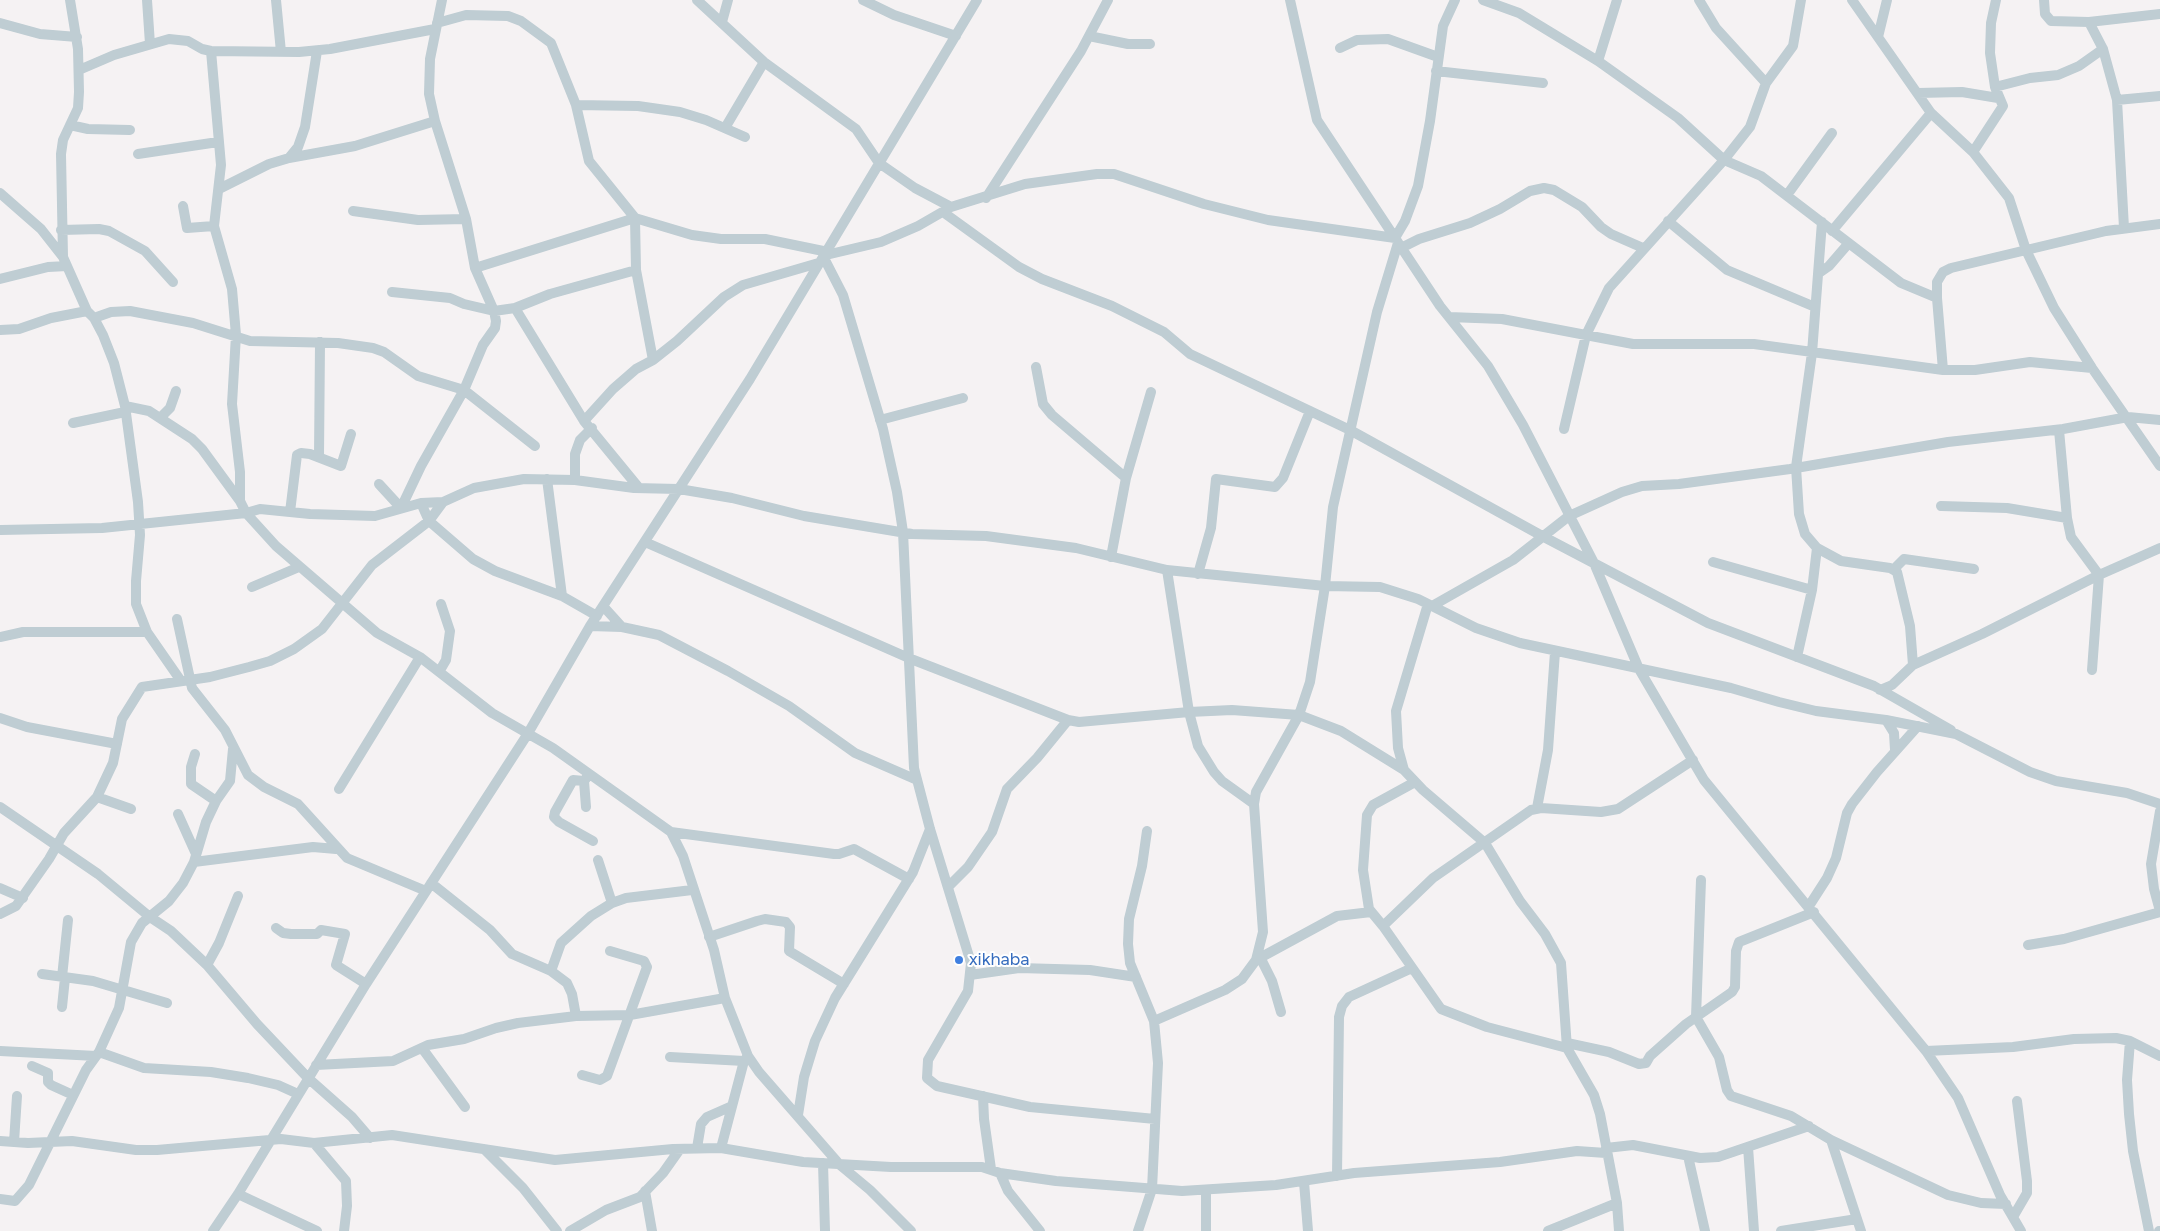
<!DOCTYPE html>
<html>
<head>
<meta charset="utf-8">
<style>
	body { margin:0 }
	canvas { display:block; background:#f5f2f3 }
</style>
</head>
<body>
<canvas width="2160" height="1231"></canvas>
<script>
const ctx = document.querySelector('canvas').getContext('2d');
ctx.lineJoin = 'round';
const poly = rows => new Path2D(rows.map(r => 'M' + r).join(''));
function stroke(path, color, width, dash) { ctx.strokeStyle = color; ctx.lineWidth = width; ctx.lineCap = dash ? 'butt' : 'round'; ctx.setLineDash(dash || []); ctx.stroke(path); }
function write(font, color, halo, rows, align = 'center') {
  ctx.font = font + ' Figtree,sans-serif'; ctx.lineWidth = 4; ctx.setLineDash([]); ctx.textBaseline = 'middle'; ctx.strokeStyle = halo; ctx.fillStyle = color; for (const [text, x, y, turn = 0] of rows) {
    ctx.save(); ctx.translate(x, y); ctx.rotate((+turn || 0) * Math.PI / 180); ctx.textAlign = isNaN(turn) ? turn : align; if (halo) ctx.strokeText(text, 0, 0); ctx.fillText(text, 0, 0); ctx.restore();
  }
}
stroke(poly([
	[147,0,150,44],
	[276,0,281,52],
	[697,0,764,62,856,129,879,163,915,188,951,207],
	[863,0,894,15,956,36],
	[1290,0,1317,120,1440,306,1488,366,1523,425,1594,563,1639,669,1704,780,1926,1051,1958,1098,2000,1195,2021,1231],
	[1483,0,1519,13,1598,61,1678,118,1724,160,1761,176,1901,283,1937,298],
	[1699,0,1716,28,1766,83],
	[1852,0,1931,113,1973,152,2009,198,2026,250,2054,308,2092,368,2160,466],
	[2044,0,2045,14,2051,21,2089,22,2160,14],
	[722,22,728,0],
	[2089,22,2103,49,2117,100,2124,228],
	[0,23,40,34,77,37],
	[437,23,466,15,508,16,521,21,551,43,576,105,589,161,635,218,692,235,721,239,765,239,828,252],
	[1089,36,1128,44,1150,44],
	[1878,37,1887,0],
	[1340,48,1357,40,1388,39,1438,57],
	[211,51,221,165,214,226,232,289,236,335,232,404,240,472,240,501,246,513,276,546,377,633,420,657,492,713,553,748,671,832,683,856,714,950,725,998,748,1056,759,1072,840,1165,870,1190,911,1231],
	[1598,61,1617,0],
	[79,70,114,55,169,39,188,41,202,49,211,51,299,52,330,49,435,29],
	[1436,71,1543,83],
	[1995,87,2030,78,2058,75,2079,66,2103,49],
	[1918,93,1962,92,1998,98],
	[2117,100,2160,96],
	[576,105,638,106,680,112,706,120,745,137],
	[70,125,88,129,130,130],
	[725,128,764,62],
	[1973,152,2003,106,1995,87,1990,53,1991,23,1996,0],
	[138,154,218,142],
	[289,158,298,147,305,127,317,51],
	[219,189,269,164,289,158,355,146,435,121],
	[0,193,41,229,63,257,87,311,94,318,103,335,114,363,125,406,138,502,140,535,136,581,136,604,147,632,181,681],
	[1787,195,1832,133],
	[986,198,1081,51,1108,0],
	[183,206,187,228,214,226],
	[353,211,418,220,466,219],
	[943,212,1019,267,1042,279,1112,306,1164,332,1190,354,1350,430,1544,537,1708,623,1874,686,1951,730],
	[635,218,636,270,653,360],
	[1668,221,1727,270,1815,307],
	[1822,222,1812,353,1796,467,1799,514,1805,534,1817,548,1841,561,1890,568,1897,572,1910,626,1913,665],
	[61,230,99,229,109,231,145,251,173,282],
	[1832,231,1931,113],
	[1401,248,1419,239,1470,223,1500,209,1530,191,1544,188,1554,190,1582,207,1601,227,1611,234,1643,248],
	[826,255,881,242,918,226,951,207,1025,184,1097,174,1114,174,1204,204,1268,220,1395,238,1405,221,1418,186,1430,121,1443,26,1455,0],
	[63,257,61,154,63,140,78,108,79,92,78,49,70,0],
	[824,258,843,295,883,429,897,492,903,532,914,768,930,829,971,963,968,991,928,1060,927,1078,937,1086,1030,1107,1155,1119],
	[475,268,635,218],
	[1819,273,1829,266,1848,244],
	[0,279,48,267,67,266],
	[392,292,450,298,464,304,494,311,515,308,584,421,639,488],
	[515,308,550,294,636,270],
	[1449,317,1502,319,1633,344,1754,344,1943,370,1975,370,2030,362,2092,368],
	[94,318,111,312,130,311,193,323,250,341,338,343,373,348,384,352,418,376,464,390,535,446],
	[0,330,19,329,51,318,87,311],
	[1036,367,1043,404,1052,415,1126,478],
	[1943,370,1937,298,1937,282,1943,272,1951,268,2106,231,2160,224],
	[125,406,149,411,192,439,202,449,240,501],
	[161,417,170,408,176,391],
	[880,420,963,398],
	[584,421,613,389,636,369,653,360,677,341,724,297,743,285,822,262],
	[73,423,125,412],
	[1564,429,1586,335,1609,288,1724,160,1750,127,1766,83,1793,46,1801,0],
	[2059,430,2067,518,2071,537,2099,575,2092,670],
	[319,457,320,342],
	[547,479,562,596],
	[575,480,575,454,580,440,592,428],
	[379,484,401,508,421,466,464,390,483,345,495,328,496,321,494,311,475,268,466,219,435,121,429,94,430,59,442,0],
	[421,503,429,521,473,559,495,571,562,596,597,616],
	[1941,506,2007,508,2067,518],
	[290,512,297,455,301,453,310,454,341,466,351,434],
	[0,530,102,528,246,513,260,509,310,514,375,516,421,503,443,502,474,488,524,479,575,480,634,488,679,489,732,498,804,516,912,534,986,536,1076,548,1167,570,1325,586,1380,587,1418,599,1476,628,1520,643,1731,688,1779,702,1816,711,1886,720,1956,734,2030,772,2056,781,2127,793,2160,804],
	[645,542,911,659,1068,720,1079,722,1189,712,1232,710,1299,715,1341,731,1404,770,1423,790,1485,843,1520,901,1545,934,1561,963,1567,1048,1594,1095,1600,1114,1617,1203,1619,1231],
	[1111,557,1126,478,1151,392],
	[1713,562,1812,590],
	[1894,569,1904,559,1974,569],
	[1167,570,1189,712,1198,746,1214,772,1222,781,1254,804],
	[1198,574,1211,528,1216,479,1275,487,1283,478,1310,411],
	[252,587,299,567],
	[603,606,622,627],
	[1432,606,1513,560,1569,516,1622,492,1642,486,1679,484,1790,469,1948,442,2063,429,2128,417,2160,420],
	[177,619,192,688,225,730,248,775,264,787,298,804,347,858,426,891],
	[590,626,622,627,659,635,728,671,789,706,855,753,917,780],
	[0,637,23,632,147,632],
	[1797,657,1812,590,1817,548],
	[439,672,446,660,450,631,441,604],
	[1880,690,1892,685,1913,665,1982,634,2099,575,2160,548],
	[0,718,27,727,117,744],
	[1886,720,1894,733,1895,750],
	[195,754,191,767,191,784,216,801],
	[1404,770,1398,748,1396,711,1428,604],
	[584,781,573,780,555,812,554,817,559,822,593,841],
	[1415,782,1373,805,1367,815,1363,870,1369,909,1383,926,1441,1009,1487,1027,1567,1048],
	[339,789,420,657],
	[97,797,131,809],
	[0,807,98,874,150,917,171,931,207,965,257,1024,308,1078,352,1117,370,1138],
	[586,807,584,781,588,776],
	[1537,808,1548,750,1555,652],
	[2160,811,2151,864,2154,889,2160,911],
	[178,814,196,854],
	[671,832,834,854,839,854,854,849,909,879],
	[598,860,612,903],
	[194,862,313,847,336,849],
	[1701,880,1696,1017,1719,1057,1727,1090,1731,1096,1791,1116,1831,1140,1948,1195,1981,1203,2006,1204],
	[431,883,490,930,512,954,551,971,567,983,572,994,576,1016],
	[949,886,968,867,992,832,1007,789,1037,758,1068,720],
	[0,888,23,898],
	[1809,906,1827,878,1836,858,1847,813,1852,804,1877,772,1918,726],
	[0,914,16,906,49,859,64,833,97,797,113,763,122,719,142,687,210,677,249,667,270,661,294,649,322,629,372,565,429,521,443,502],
	[1383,926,1433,878,1531,810,1541,808,1601,812,1618,809,1693,760],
	[276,928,283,933,291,934,317,934,321,930,345,934,336,965,366,984],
	[709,937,757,921,765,919,786,922,790,927,789,951,844,984],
	[2028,945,2064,939,2160,912],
	[1260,957,1272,981,1281,1012],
	[1256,960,1337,916,1371,912],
	[207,965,219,943,238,896],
	[551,971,561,943,591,916,612,903,626,898,692,890],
	[42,974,93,981,167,1003],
	[970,975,1019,968,1090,970,1136,977],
	[62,977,68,920],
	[62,1007,65,978],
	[1154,1021,1225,990,1242,979,1256,960,1263,932,1254,804,1256,792,1299,715,1310,682,1325,586,1333,507,1377,312,1398,243],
	[2130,1041,2127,1080,2129,1114,2133,1151,2149,1231],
	[1567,1043,1609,1052,1639,1064,1646,1063,1650,1056,1686,1024,1732,992,1735,987,1736,951,1739,942,1814,912],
	[422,1048,465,1107],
	[0,1051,96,1056],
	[1926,1051,2013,1047,2074,1039,2116,1038,2130,1041,2160,1056],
	[99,1052,144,1068,211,1072,248,1078,278,1085,298,1094],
	[670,1057,744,1061],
	[316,1065,393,1061,428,1045,464,1039,496,1028,518,1023,576,1016,630,1015,725,998],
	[32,1066,48,1073,48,1082,51,1085,73,1095],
	[582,1075,600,1080,607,1076,647,967,644,961,610,951],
	[983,1096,984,1119,991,1169],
	[798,1115,804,1077,815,1041,835,998,913,872,930,829],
	[1831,1140,1861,1231],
	[0,1141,28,1143,72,1141,136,1150,157,1150,281,1139,314,1143,392,1135,555,1160,673,1149,721,1148,803,1162,891,1167,982,1167,1000,1173,1056,1181,1182,1191,1276,1185,1354,1173,1500,1162,1577,1151,1606,1153],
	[14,1142,17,1096],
	[314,1143,346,1181,347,1206,344,1231],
	[1748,1147,1754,1231],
	[697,1148,701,1124,707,1117,732,1106],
	[721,1148,744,1061,748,1056],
	[1606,1148,1633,1145,1700,1158,1718,1157,1809,1126],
	[486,1151,523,1188,557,1231],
	[1688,1156,1705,1231],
	[823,1163,825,1231],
	[1000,1173,1008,1191,1040,1231],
	[1337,1176,1339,1017,1342,1006,1349,997,1412,968],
	[1304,1182,1308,1231],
	[645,1191,652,1231],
	[238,1194,317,1231],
	[0,1199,15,1201,29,1185,86,1070,99,1052,119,1008,131,942,142,923,169,901,183,883,194,862,206,822,216,801,230,781,233,749],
	[2013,1217,2027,1193,2027,1181,2017,1101],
	[213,1231,238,1194,366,984,527,735,590,626,750,379,977,0],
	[570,1231,606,1210,640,1197,663,1173,680,1149],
	[1138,1231,1152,1189,1158,1063,1154,1021,1130,963,1128,944,1129,919,1142,866,1147,831],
	[1206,1231,1206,1190],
	[1548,1231,1617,1203],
	[1781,1231,1857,1219],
	[2159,1231,2160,1231]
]), '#bfcdd3', 10);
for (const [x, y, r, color] of [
	[959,960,5,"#3f7fe0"]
]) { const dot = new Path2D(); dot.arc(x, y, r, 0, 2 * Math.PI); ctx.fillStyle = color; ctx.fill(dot); stroke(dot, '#fff', 2); }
write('18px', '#366cbe', '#fff', [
	["xikhaba",969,960]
], 'left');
</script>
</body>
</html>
